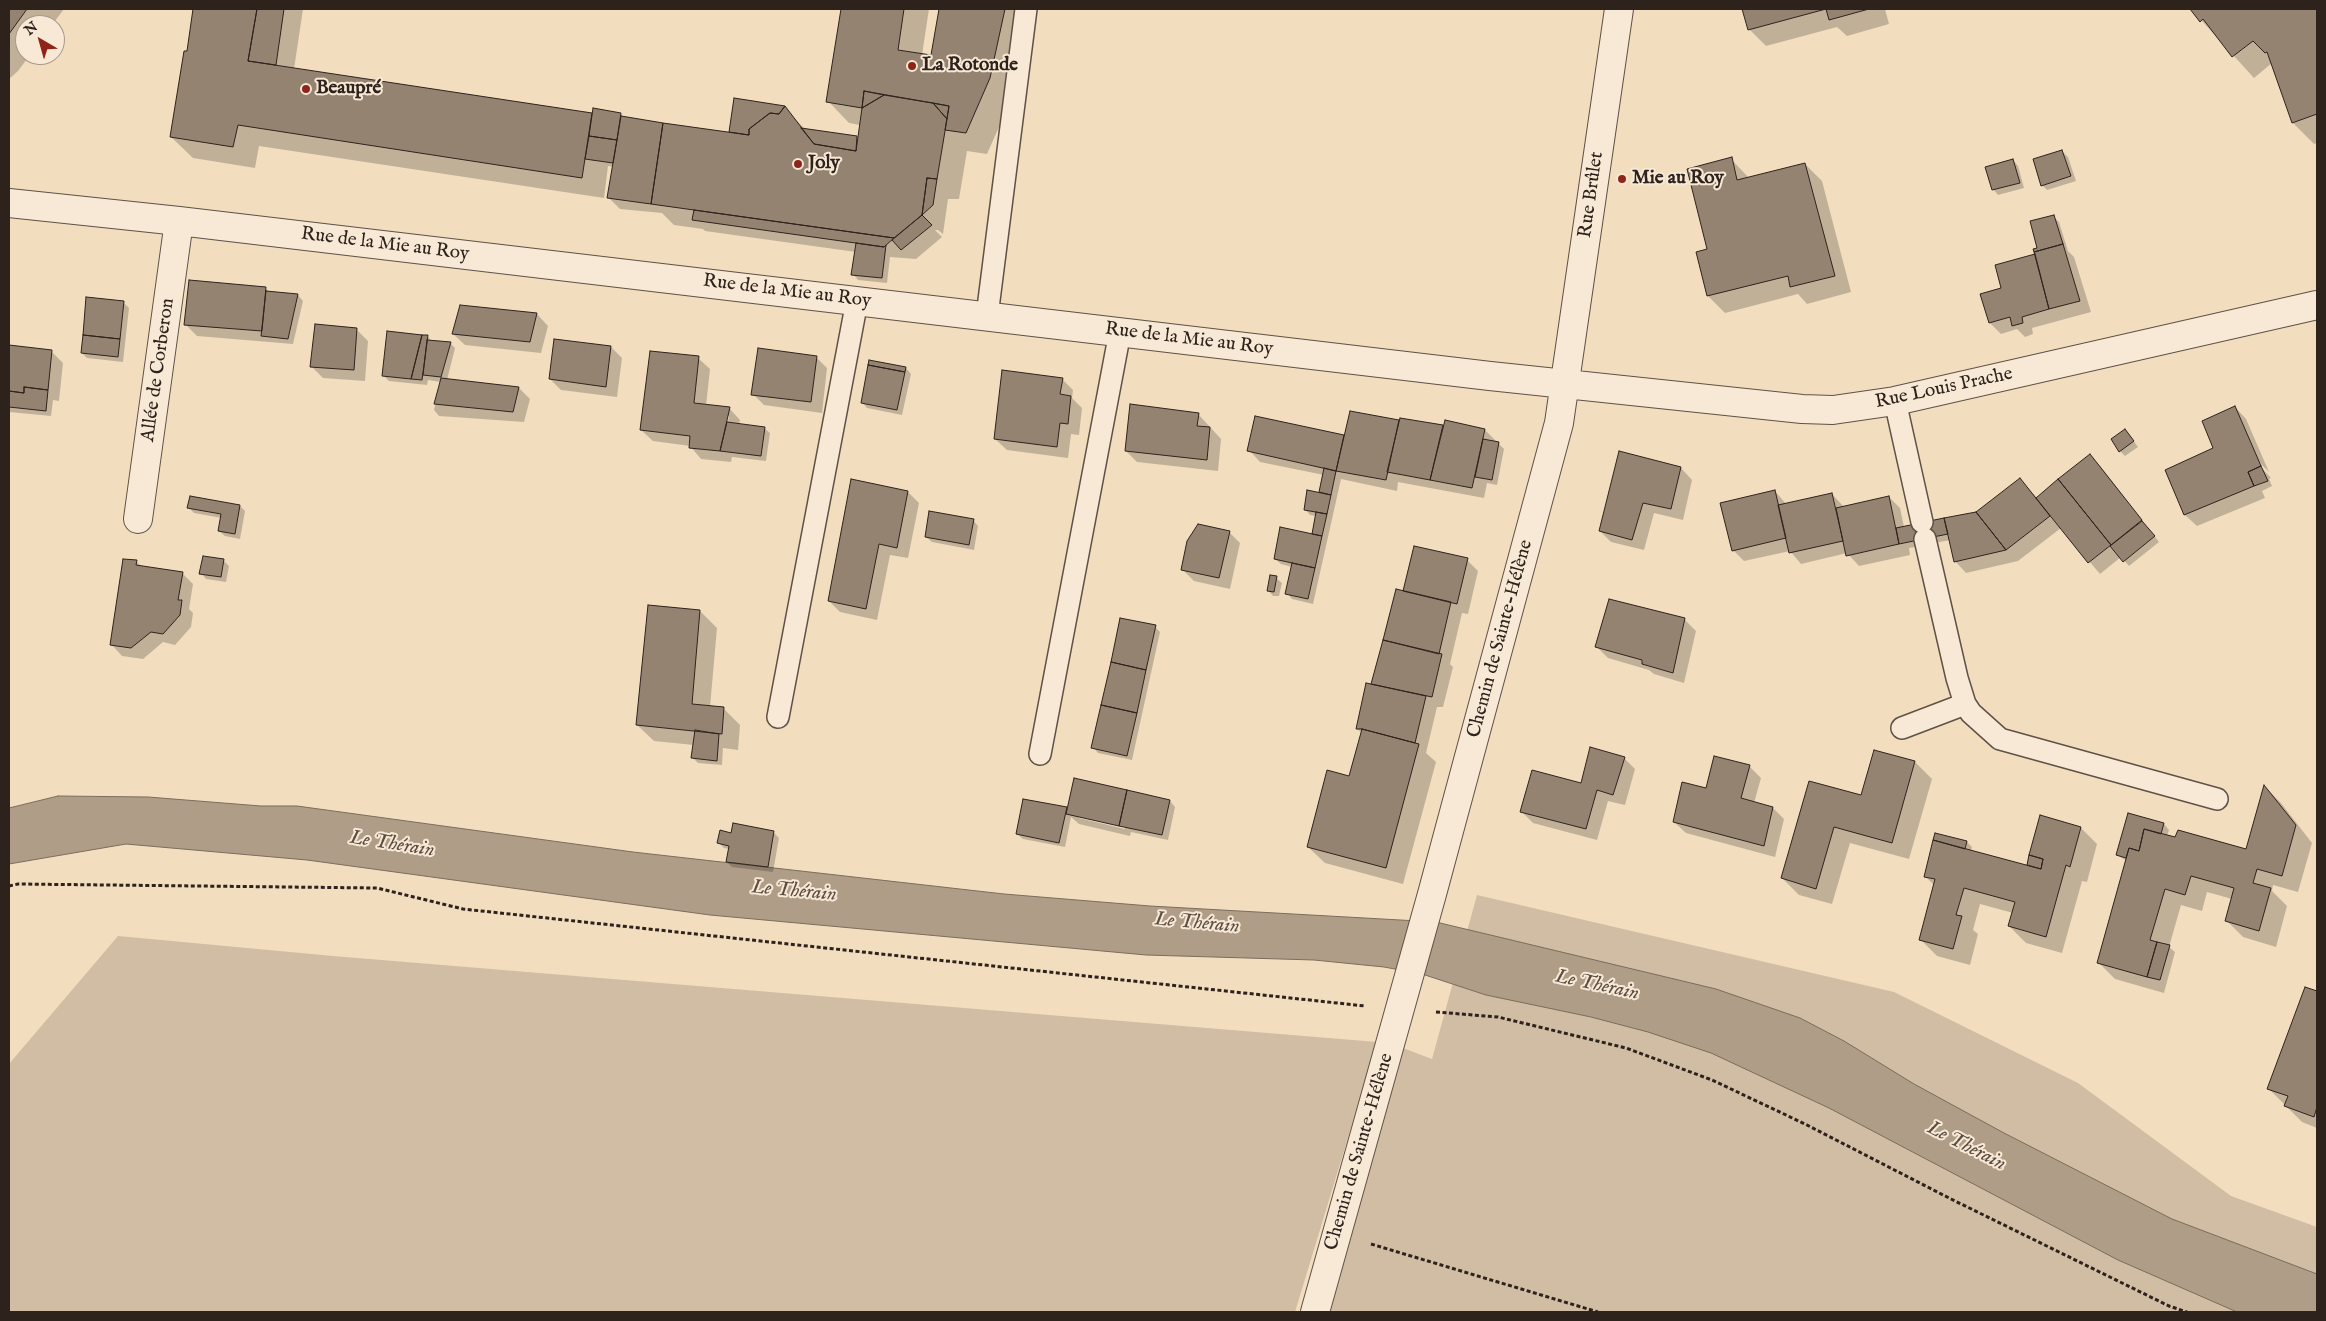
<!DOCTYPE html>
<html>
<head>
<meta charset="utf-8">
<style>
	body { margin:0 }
	#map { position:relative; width:2326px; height:1321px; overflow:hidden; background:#f2ddbf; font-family:"IM FELL English",serif }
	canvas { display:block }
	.frame { position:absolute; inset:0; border:10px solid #2e221d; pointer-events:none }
	.north { position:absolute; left:15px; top:15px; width:50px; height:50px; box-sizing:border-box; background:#f7e9d5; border:1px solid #a7998b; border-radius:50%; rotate:322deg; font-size:14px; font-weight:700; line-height:20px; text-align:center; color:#2e221d }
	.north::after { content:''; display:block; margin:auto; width:18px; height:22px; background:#8f2418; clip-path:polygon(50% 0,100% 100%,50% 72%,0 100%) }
</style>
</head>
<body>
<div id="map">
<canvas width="2326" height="1321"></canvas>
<div class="frame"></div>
<div class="north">N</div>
</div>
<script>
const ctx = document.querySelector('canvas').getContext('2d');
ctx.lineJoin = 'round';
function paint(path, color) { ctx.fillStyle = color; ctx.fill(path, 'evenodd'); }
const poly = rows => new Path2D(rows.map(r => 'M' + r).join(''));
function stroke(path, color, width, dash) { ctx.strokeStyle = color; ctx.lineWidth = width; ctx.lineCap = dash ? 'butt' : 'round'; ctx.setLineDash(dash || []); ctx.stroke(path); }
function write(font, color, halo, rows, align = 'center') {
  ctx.font = font + ' "IM FELL English",serif'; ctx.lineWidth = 4; ctx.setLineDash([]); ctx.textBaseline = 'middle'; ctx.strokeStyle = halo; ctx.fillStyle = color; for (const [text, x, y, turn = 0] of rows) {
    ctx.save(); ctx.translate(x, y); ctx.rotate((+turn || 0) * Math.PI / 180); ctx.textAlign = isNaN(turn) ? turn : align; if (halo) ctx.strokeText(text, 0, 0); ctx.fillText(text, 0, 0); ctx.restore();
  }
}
paint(poly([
	[1477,895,1894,992,2078,1083,2231,1196,2317,1227,2317,1312,1321,1312,1395,1045,1432,1059],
	[118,936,333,956,1377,1042,1295,1312,9,1312,9,1064]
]), '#d1bda3');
const water = poly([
	[58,796,148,797,261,806,297,806,633,852,1004,894,1150,906,1436,922,1716,989,1800,1018,1844,1041,1914,1084,2004,1133,2172,1219,2317,1274,2317,1312,2237,1312,2118,1260,1829,1108,1711,1053,1648,1032,1591,1017,1486,995,1422,974,1384,967,1314,960,1146,955,710,915,307,860,126,844,9,864,9,808,58,796]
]);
paint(water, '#af9d88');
stroke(water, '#7b6c5d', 1);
paint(poly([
	[9,9,64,9,52,25,25,25,25,55,30,55,18,71,9,79],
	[195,9,303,9,294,69,593,116,620,114,625,118,732,134,730,132,784,108,806,130,859,139,860,125,849,123,828,101,842,9,929,9,922,55,932,56,940,9,1029,9,1011,100,987,154,967,151,959,199,948,199,943,234,938,230,935,230,942,237,916,259,890,257,887,283,858,280,853,274,856,252,705,231,703,229,674,225,662,213,620,209,609,198,614,167,608,166,604,198,259,146,255,168,193,158,171,137],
	[1744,9,1885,9,1889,24,1847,36,1837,27,1766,46,1750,30],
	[2191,9,2317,9,2317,143,2314,144,2293,123,2272,63,2254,78],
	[2062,151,2068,157,2076,181,2047,190,2042,185],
	[1731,159,1749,178,1805,164,1822,181,1851,292,1807,304,1798,294,1725,313,1708,296,1698,253,1708,250],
	[2013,160,2018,166,2024,188,1998,195,1993,189],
	[2054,217,2059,222,2068,251,2074,257,2091,312,2032,328,2033,334,2025,337,2017,329,2001,334,1990,323,2003,289,2037,253],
	[190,281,266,289,270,292,298,295,303,301,293,344,197,336,186,325],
	[124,303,129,308,123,362,87,358,82,353],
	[460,306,537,314,548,326,541,353,465,345,453,334],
	[356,329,368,341,365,381,323,378,312,367],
	[427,336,432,341,450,343,455,348,447,380,519,388,530,399,524,422,439,416,434,410,441,382,428,380,427,385,389,381,383,375],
	[9,347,51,351,63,363,59,401,53,400,51,416,9,412],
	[611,347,622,358,617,397,561,390,550,379],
	[816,357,827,368,822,413,764,405,753,394],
	[698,358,710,369,706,406,729,408,740,420,739,425,764,428,770,433,766,461,732,457,731,462,701,459,690,446,653,441,641,430],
	[727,416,729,416,727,428,724,428],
	[906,368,911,374,902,415,867,408,862,402],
	[1062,379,1073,390,1072,398,1082,408,1079,435,1071,434,1068,458,1007,450,995,439],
	[2235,407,2246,419,2269,472,2260,463,2260,466,2271,478,2269,479,2272,486,2262,491,2265,498,2197,526,2185,515,2167,471,2215,449],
	[1351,413,1444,427,1446,421,1485,430,1504,449,1497,485,1487,483,1484,498,1398,482,1397,491,1341,479,1313,604,1292,599,1287,593,1292,567,1281,564,1275,559,1313,536,1316,516,1310,515,1305,509,1320,493,1324,475,1260,462,1249,450,1256,418,1345,436],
	[1198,414,1221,439,1218,471,1137,462,1126,451],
	[2130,436,2138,447,2125,456,2120,451],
	[1620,453,1681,468,1692,480,1683,520,1654,513,1644,550,1611,542,1600,531],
	[2090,456,2101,467,2159,542,2129,566,2121,557,2100,574,2061,528,2018,561,1966,573,1955,561,1950,540,1909,548,1910,555,1859,566,1847,553,1801,564,1790,551,1744,561,1733,550,1775,491,1786,504,1832,494,1844,507,1889,497,1900,508,1904,527,1976,513,2020,479,2037,498],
	[908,492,919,503,908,558,890,555,877,620,840,612,829,601],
	[240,506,245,511,240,539,225,536,219,531,222,518,194,513,189,508],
	[973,520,978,526,974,550,932,542,926,537],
	[1229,532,1240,543,1230,589,1194,581,1182,569],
	[223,560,229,566,226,582,206,579,201,573],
	[1467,560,1478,571,1468,614,1462,613,1450,664,1453,667,1443,707,1437,707,1426,753,1436,762,1403,884,1325,863,1308,847,1350,778,1362,733,1357,729,1372,686,1397,590,1404,592],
	[137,562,142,567,182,573,193,584,189,609,193,613,191,627,175,645,163,642,143,659,122,656,111,644],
	[1276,578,1282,583,1279,596,1273,596,1268,590],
	[700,611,717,628,710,707,723,708,740,725,738,750,723,748,722,765,698,763,693,758,694,745,654,741,637,725],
	[1685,620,1696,631,1684,683,1654,674,1649,670,1608,658,1597,647],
	[1155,627,1160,632,1132,760,1098,753,1093,747],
	[1875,751,1915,762,1932,779,1909,859,1850,843,1832,904,1799,895,1782,878,1862,797],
	[1624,758,1635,769,1625,805,1608,801,1597,840,1533,823,1522,812,1582,784],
	[1749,766,1761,778,1754,803,1773,808,1784,819,1775,857,1686,833,1674,822,1707,790],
	[1075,779,1170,801,1175,807,1168,840,1131,832,1130,836,1079,824,1071,817,1065,847,1023,839,1017,834,1024,800,1068,809],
	[1079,815,1125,826,1125,829,1079,818],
	[2265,787,2281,803,2312,843,2298,892,2273,885,2272,891,2287,906,2276,947,2243,937,2227,921,2232,899,2207,892,2202,911,2181,905,2169,947,2175,952,2164,993,2115,979,2098,962,2127,861,2117,855,2164,824,2169,830,2167,836,2247,851],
	[2081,828,2097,844,2087,882,2082,881,2062,953,2026,943,2009,926,2013,913,1980,904,1973,930,1978,934,1970,965,1937,956,1920,939,1935,886,1925,876,1967,842,1972,847,1971,851,2032,868,2028,864],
	[774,833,779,838,773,872,732,867,727,862,729,849,724,848,719,843,732,834],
	[2305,988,2317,993,2317,1128,2302,1122,2268,1088]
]), '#0003');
const building = poly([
	[9,9,27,9,9,34,9,9],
	[193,9,257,9,248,61,592,113,582,178,238,125,233,147,170,137,184,51,187,51,193,9],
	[257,9,284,9,276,65,248,61,257,9],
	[841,9,904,9,898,50,931,55,939,9,1005,9,990,78,966,133,945,130,949,106,864,91,862,108,826,102,841,9],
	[1742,9,1869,9,1829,20,1826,9,1748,30,1742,9],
	[2190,9,2317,9,2317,114,2292,123,2267,52,2265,53,2253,41,2232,57,2203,19,2200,22,2190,9],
	[864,91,884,95,862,108,864,91],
	[884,95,933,103,947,119,937,179,927,178,922,215,894,238,651,204,663,123,749,135,749,129,770,113,779,114,785,106,814,144,856,151,862,108,884,95],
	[734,98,785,106,779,114,770,113,749,129,749,135,729,132,734,98],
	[933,103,949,106,947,119,933,103],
	[593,108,621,113,617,140,589,136,593,108],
	[621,116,663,123,651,204,607,198,621,116],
	[801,128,857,136,856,151,814,144,801,128],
	[589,136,617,140,613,163,585,159,589,136],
	[2062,150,2071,176,2041,186,2033,159,2062,150],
	[1732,157,1737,180,1805,163,1835,276,1790,287,1788,276,1707,296,1696,252,1707,249,1687,169,1732,157],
	[2013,159,2020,183,1992,190,1985,167,2013,159],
	[927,178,937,179,933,205,922,215,927,178],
	[694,210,894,238,884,247,692,220,694,210],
	[922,215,932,225,901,250,892,240,922,215],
	[2054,215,2063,244,2034,252,2033,249,2037,248,2030,221,2054,215],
	[856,243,884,247,886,245,882,278,851,275,856,243],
	[2063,244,2080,301,2049,309,2034,252,2063,244],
	[2035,254,2049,309,2022,317,2023,323,2012,326,2010,317,1989,323,1980,294,2001,288,1995,265,2035,254],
	[189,280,266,287,262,331,184,325,189,280],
	[266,291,298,294,288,339,261,336,266,291],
	[86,297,124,301,120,339,83,335,86,297],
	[460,305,537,313,530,342,452,334,460,305],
	[315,324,357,328,354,370,310,367,315,324],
	[387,331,422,335,411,379,382,376,387,331],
	[83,335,120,339,118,357,81,353,83,335],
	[422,335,428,335,422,380,411,379,422,335],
	[554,339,611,346,606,387,549,379,554,339],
	[427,340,451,342,441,377,423,375,427,340],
	[9,345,52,350,48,390,24,387,24,393,9,391,9,345],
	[758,348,817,356,811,402,751,395,758,348],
	[650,351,699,356,694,403,730,407,720,451,689,448,690,436,640,430,650,351],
	[869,360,906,367,905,372,868,365,869,360],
	[868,365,905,372,897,410,861,403,868,365],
	[1002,370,1063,378,1060,394,1071,396,1068,424,1060,423,1057,447,994,439,1002,370],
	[441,378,519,387,513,412,434,404,441,378],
	[24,387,48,390,46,411,9,407,9,391,24,393,24,387],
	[1130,404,1199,413,1197,426,1210,427,1207,460,1125,451,1130,404],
	[2235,406,2261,466,2248,472,2254,486,2184,515,2165,470,2213,448,2202,421,2235,406],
	[1350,411,1399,420,1386,480,1336,471,1350,411],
	[1255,416,1344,435,1336,471,1247,451,1255,416],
	[1400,418,1443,425,1430,480,1387,472,1400,418],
	[1445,420,1485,429,1472,488,1430,480,1445,420],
	[727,422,765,427,761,456,720,451,727,422],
	[2125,429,2134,441,2119,452,2111,439,2125,429],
	[1483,439,1499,442,1492,480,1475,477,1483,439],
	[1619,451,1681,467,1671,509,1643,503,1632,540,1599,531,1619,451],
	[2090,454,2142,520,2111,545,2058,479,2090,454],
	[2261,466,2268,481,2254,486,2248,472,2261,466],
	[1324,468,1336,471,1331,495,1319,492,1324,468],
	[2020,478,2050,516,2006,550,1976,512,2020,478],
	[851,479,908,491,897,548,879,544,866,609,828,601,851,479],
	[2058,479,2111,545,2088,563,2036,498,2058,479],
	[1307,490,1331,495,1327,514,1304,510,1307,490],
	[1775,490,1786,538,1732,551,1720,503,1775,490],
	[1832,493,1843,541,1789,553,1778,505,1832,493],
	[190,496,240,505,235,534,218,531,221,514,187,508,190,496],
	[1889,496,1899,544,1846,556,1836,508,1889,496],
	[929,511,974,519,969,545,925,537,929,511],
	[1316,512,1327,514,1322,536,1312,534,1316,512],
	[1976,512,2006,550,1954,562,1944,518,1976,512],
	[1944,518,1948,534,1899,544,1896,528,1944,518],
	[2142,521,2155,536,2123,562,2110,546,2142,521],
	[1198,524,1230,531,1219,578,1181,570,1187,541,1198,524],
	[1280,527,1322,536,1315,568,1274,559,1280,527],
	[1414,546,1468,558,1457,604,1403,591,1414,546],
	[203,556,224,559,221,577,199,574,203,556],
	[123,559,137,560,136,565,183,572,178,600,182,600,180,615,163,634,151,632,131,648,110,645,123,559],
	[1292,563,1315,568,1308,599,1285,594,1292,563],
	[1270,575,1277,576,1274,592,1267,591,1270,575],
	[1396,589,1451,602,1439,654,1383,640,1396,589],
	[1609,599,1685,618,1673,673,1642,664,1642,660,1595,647,1609,599],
	[648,605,700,610,692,704,724,707,722,734,636,725,648,605],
	[1120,618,1156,625,1146,670,1111,662,1120,618],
	[1383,640,1442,654,1432,697,1371,684,1383,640],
	[1111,662,1146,670,1137,713,1101,705,1111,662],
	[1366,683,1426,696,1415,743,1362,729,1356,729,1366,683],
	[1101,705,1137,713,1127,756,1091,748,1101,705],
	[1362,729,1419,744,1386,868,1307,847,1327,770,1349,776,1362,729],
	[695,730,719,734,717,761,691,758,695,730],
	[1590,747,1625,757,1613,795,1597,790,1586,829,1520,812,1532,770,1581,783,1590,747],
	[1874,750,1915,761,1892,843,1834,827,1816,889,1781,878,1809,781,1861,795,1874,750],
	[1714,756,1750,765,1741,798,1773,807,1764,846,1673,822,1682,782,1706,788,1714,756],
	[1074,778,1127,790,1119,826,1066,814,1074,778],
	[2264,785,2296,825,2282,876,2257,869,2253,883,2271,888,2259,931,2225,921,2234,888,2191,876,2185,895,2165,889,2150,940,2157,942,2147,977,2097,963,2129,848,2139,851,2144,829,2175,837,2178,830,2246,849,2264,785],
	[1127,790,1170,800,1162,835,1119,826,1127,790],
	[1023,799,1067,807,1059,843,1016,834,1023,799],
	[2128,813,2164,823,2161,834,2144,829,2139,851,2129,848,2126,858,2116,855,2128,813],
	[2040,815,2081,827,2070,867,2066,865,2046,937,2008,926,2015,902,1964,888,1956,915,1962,916,1953,949,1919,940,1935,879,1924,877,1933,840,2041,869,2043,859,2029,855,2040,815],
	[733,823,774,831,768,867,726,862,729,846,717,843,720,830,731,833,733,823],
	[1935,833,1967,841,1965,849,1933,840,1935,833],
	[2029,855,2043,859,2041,869,2027,865,2029,855],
	[2157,942,2170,945,2160,980,2147,977,2157,942],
	[2305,987,2317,991,2317,1107,2314,1117,2284,1106,2288,1096,2267,1089,2305,987]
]);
paint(building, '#948371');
stroke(building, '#2e221d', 1);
const service = poly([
	[987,316,1026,9],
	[1895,401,1922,522],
	[1925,539,1957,678,1965,704,1971,713,2000,739,2217,799],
	[778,717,857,301],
	[1902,728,1965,704],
	[1040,754,1120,332]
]);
const minor = poly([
	[9,203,179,221,1490,376,1802,409,1833,410,1895,401,2317,305],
	[138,519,179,221],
	[1315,1312,1432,894,1559,423,1619,9]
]);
stroke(service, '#5f5146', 24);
stroke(minor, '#5f5146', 30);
stroke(poly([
	[9,886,18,884,377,888,463,909,1365,1006],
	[1436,1012,1498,1017,1626,1048,1712,1080,1805,1124,1951,1199,2169,1306,2187,1312],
	[1371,1244,1598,1312]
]), '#2e221d', 3, [4, 2.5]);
stroke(service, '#f7e9d5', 21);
stroke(minor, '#f7e9d5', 28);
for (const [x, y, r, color] of [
	[912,66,5,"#8f2418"],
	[306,89,5,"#8f2418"],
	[798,164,5,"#8f2418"],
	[1622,179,5,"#8f2418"]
]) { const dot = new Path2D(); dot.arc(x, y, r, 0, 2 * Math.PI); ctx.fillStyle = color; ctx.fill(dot); stroke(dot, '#f7e9d5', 2); }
write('bold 19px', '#2e221d', '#f7e9d5', [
	["La Rotonde",922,66],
	["Beaupré",316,89],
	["Joly",808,164],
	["Mie au Roy",1632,179]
], 'left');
write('19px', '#2e221d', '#f7e9d5', [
	["Rue Brûlet",1592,195,-82],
	["Rue de la Mie au Roy",385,245,7],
	["Rue de la Mie au Roy",787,292,7],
	["Rue de la Mie au Roy",1189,340,7],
	["Allée de Corberon",159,370,-82],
	["Rue Louis Prache",1944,389,-12],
	["Chemin de Sainte-Hélène",1501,639,-75],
	["Chemin de Sainte-Hélène",1360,1152,-74]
]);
write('italic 20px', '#5b4d42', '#f7e9d5', [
	["Le Thérain",392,845,9],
	["Le Thérain",794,892,5],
	["Le Thérain",1197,924,5],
	["Le Thérain",1597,986,12],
	["Le Thérain",1966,1147,27]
]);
</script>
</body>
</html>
